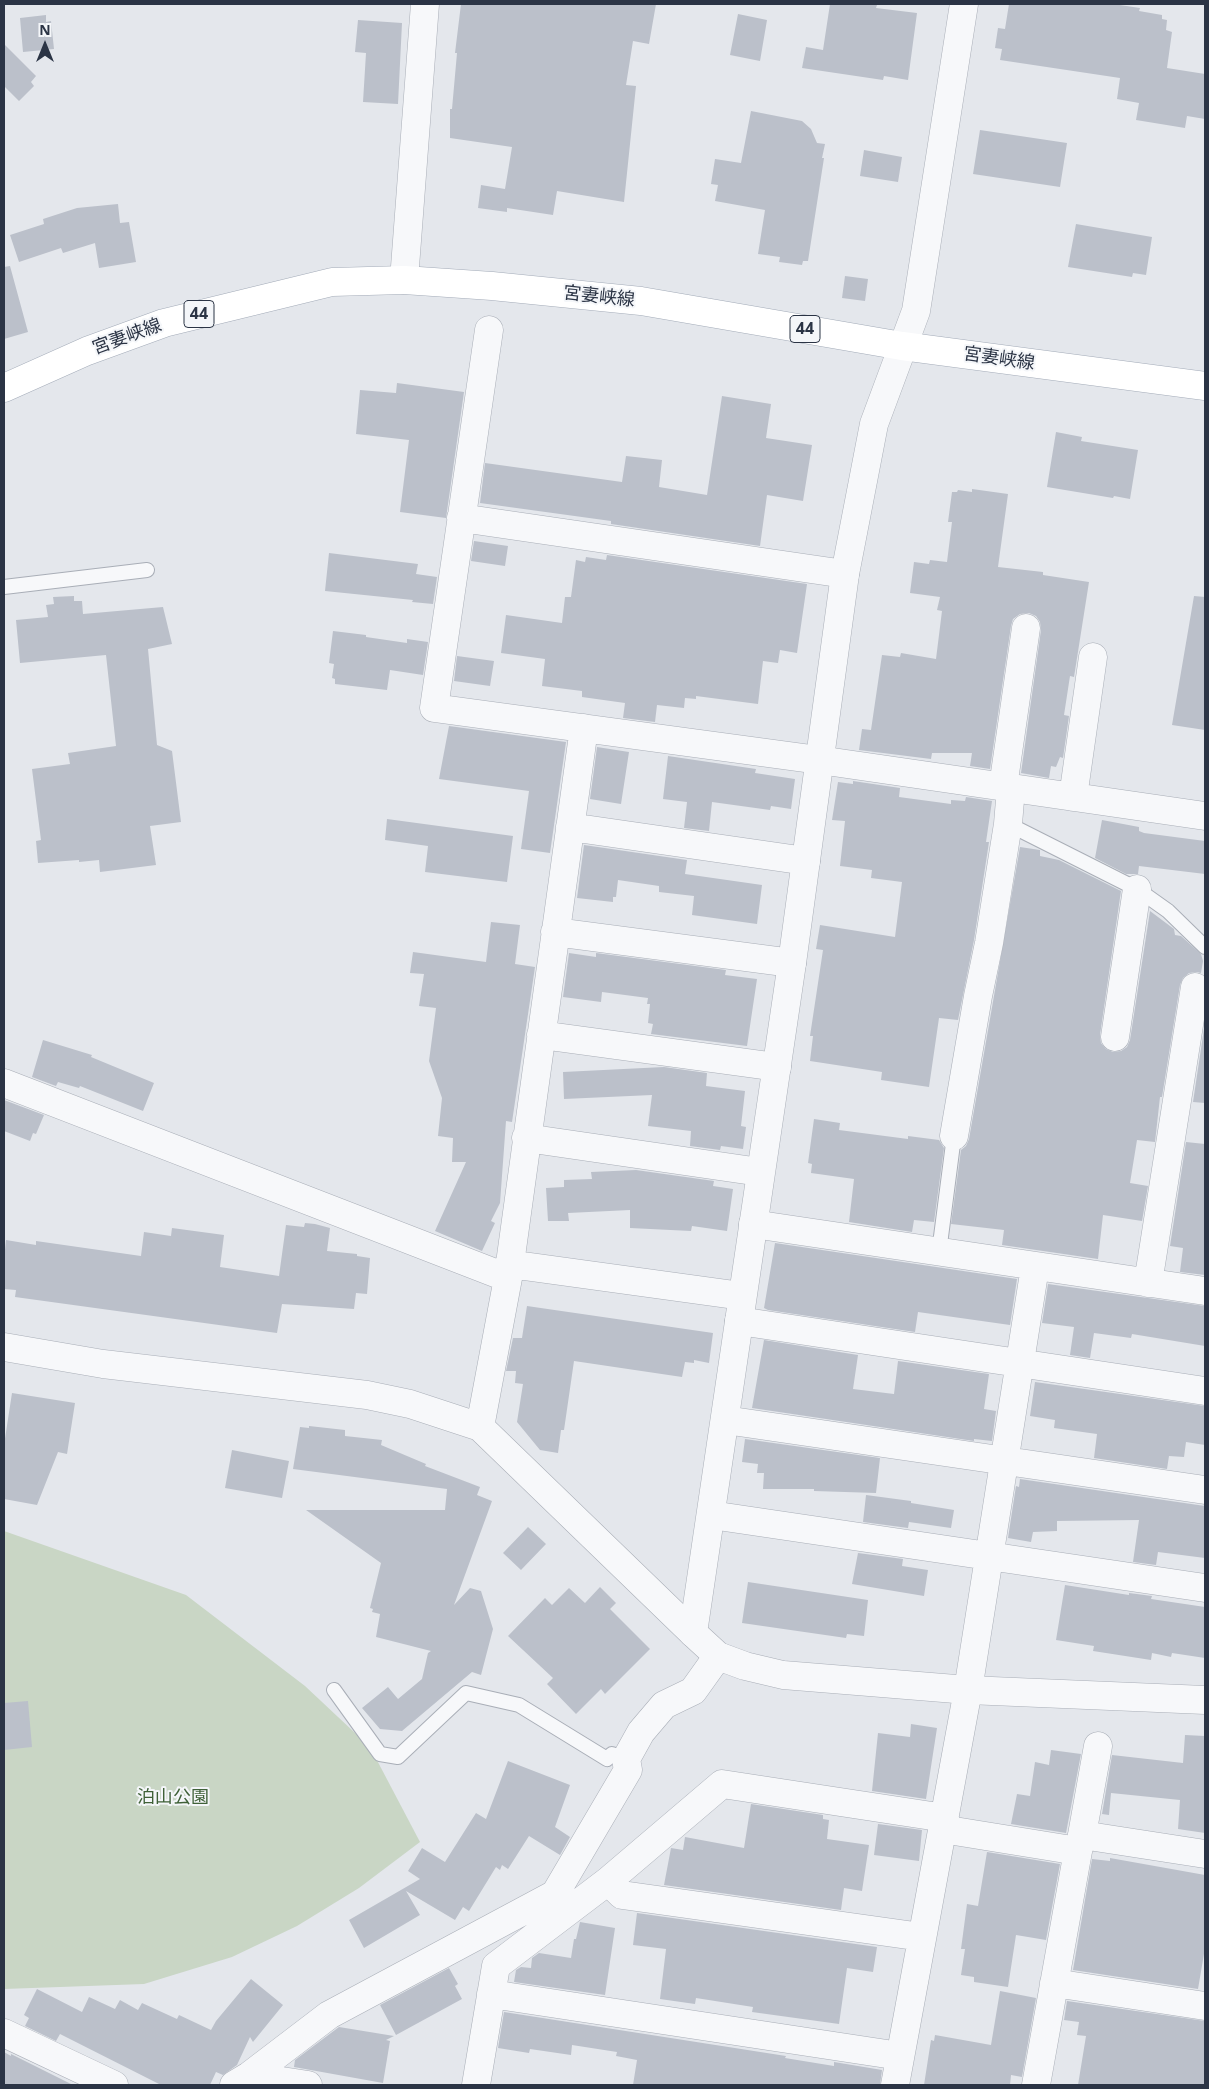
<!DOCTYPE html>
<html>
<head>
<meta charset="utf-8">
<style>
	body { margin:0 }
	#map { position:relative; width:1209px; height:2089px; overflow:hidden; background:#e4e7ec; font-family:"Noto Sans",sans-serif }
	canvas { display:block }
	.frame { position:absolute; inset:0; border:5px solid #2b3445; pointer-events:none }
	.north { position:absolute; left:20px; top:20px; width:50px; height:50px; -webkit-text-stroke:4px #f4f6f9; paint-order:stroke; rotate:0deg; font-size:14px; font-weight:700; line-height:20px; text-align:center; color:#2b3445 }
	.north::after { content:''; display:block; margin:auto; width:18px; height:22px; background:#2b3445; clip-path:polygon(50% 0,100% 100%,50% 72%,0 100%) }
</style>
</head>
<body>
<div id="map">
<canvas width="1209" height="2089"></canvas>
<div class="frame"></div>
<div class="north">N</div>
</div>
<script>
const ctx = document.querySelector('canvas').getContext('2d');
ctx.lineJoin = 'round';
function paint(path, color) { ctx.fillStyle = color; ctx.fill(path, 'evenodd'); }
const poly = rows => new Path2D(rows.map(r => 'M' + r).join(''));
function stroke(path, color, width, dash) { ctx.strokeStyle = color; ctx.lineWidth = width; ctx.lineCap = dash ? 'butt' : 'round'; ctx.setLineDash(dash || []); ctx.stroke(path); }
function write(font, color, halo, rows, align = 'center') {
  ctx.font = font + ' "Noto Sans","Noto Sans JP",sans-serif'; ctx.lineWidth = 4; ctx.setLineDash([]); ctx.textBaseline = 'middle'; ctx.strokeStyle = halo; ctx.fillStyle = color; for (const [text, x, y, turn = 0] of rows) {
    ctx.save(); ctx.translate(x, y); ctx.rotate((+turn || 0) * Math.PI / 180); ctx.textAlign = isNaN(turn) ? turn : align; if (halo) ctx.strokeText(text, 0, 0); ctx.fillText(text, 0, 0); ctx.restore();
  }
}
paint(poly([
	[4,1531,186,1595,305,1686,370,1747,420,1842,359,1888,297,1926,232,1957,144,1984,4,1989]
]), '#c9d6c5');
paint(poly([
	[461,4,656,4,649,44,633,41,626,85,636,86,624,202,557,191,553,215,507,208,507,212,478,208,481,185,505,189,512,147,450,138,450,109,452,109,457,53,455,53],
	[830,4,866,4,877,5,876,8,917,13,908,80,884,76,883,80,802,68,806,47,823,50],
	[1009,4,1113,4,1140,8,1139,11,1162,15,1162,19,1167,20,1166,30,1172,32,1167,68,1205,74,1205,119,1187,116,1185,128,1136,120,1139,103,1117,99,1120,78,1000,60,1002,49,995,48,998,28,1005,29],
	[738,14,767,20,760,61,730,55],
	[46,15,46,22,51,21,54,49,23,52,20,18],
	[358,20,402,23,398,104,363,102,366,53,355,52],
	[4,44,36,76,31,82,34,86,19,101,4,86],
	[751,111,802,121,811,129,817,143,825,144,822,158,824,158,808,261,803,261,802,265,779,262,780,257,758,254,765,210,715,201,718,185,711,184,715,159,741,163],
	[980,130,1067,143,1060,187,973,174],
	[864,150,902,157,898,182,860,176],
	[118,204,120,223,129,222,136,262,99,268,95,243,63,253,61,248,19,262,10,235,44,224,43,219,77,208],
	[1076,224,1152,237,1146,275,1133,273,1132,277,1068,267],
	[10,266,28,332,4,339,4,267],
	[845,276,868,279,865,301,842,298],
	[397,383,464,392,446,518,400,512,409,440,356,434,360,390,396,393],
	[722,396,771,404,766,438,812,445,803,501,767,495,760,546,611,524,611,521,480,503,485,463,622,482,626,456,662,460,659,487,707,495],
	[1056,432,1082,437,1081,441,1138,450,1130,499,1114,496,1113,498,1047,487],
	[972,489,1008,494,998,567,1043,572,1043,575,1089,582,1074,677,1070,676,1064,715,1069,716,1063,758,1060,757,1056,767,1051,766,1049,778,1021,773,1041,630,1040,622,1036,616,1029,613,1020,614,1013,619,1011,626,990,769,970,766,972,753,932,753,931,759,859,750,862,729,871,730,882,655,900,657,901,653,936,659,942,611,937,610,940,597,910,593,914,562,929,564,930,560,947,562,952,522,948,522,952,492,957,492,958,490,972,492],
	[474,541,508,546,505,566,471,561],
	[329,553,418,564,416,574,437,577,433,604,412,602,413,600,325,591],
	[607,555,807,584,797,653,780,650,778,663,763,661,758,704,696,696,696,699,685,698,684,708,657,705,655,722,623,718,625,703,582,697,582,691,542,686,545,659,501,653,506,615,562,623,565,597,571,597,576,560,585,562,586,557,606,560],
	[74,596,74,601,82,601,83,614,163,607,172,644,148,649,157,745,172,751,181,822,150,826,156,865,100,872,99,860,79,862,79,860,38,863,36,841,41,840,32,769,70,764,68,753,116,746,106,655,20,663,16,620,48,617,46,605,54,604,53,597],
	[1194,596,1205,597,1205,730,1172,725],
	[333,631,366,635,366,637,407,643,407,639,428,642,423,675,390,670,387,690,335,684,335,679,332,678,334,664,329,663],
	[457,656,494,661,490,686,454,681],
	[449,726,566,742,550,853,521,849,529,791,439,779],
	[597,747,629,752,621,804,590,799],
	[668,756,756,769,755,773,795,779,791,809,771,806,770,810,712,802,709,831,684,828,687,802,663,799],
	[853,781,900,788,899,797,951,804,951,800,965,801,966,797,992,801,986,842,989,842,974,940,958,1020,939,1018,929,1087,881,1080,882,1072,810,1061,813,1036,810,1036,823,950,816,949,820,925,895,937,902,882,871,878,872,870,840,866,845,821,832,820,838,782,853,784],
	[387,819,513,836,507,882,425,872,428,846,385,840],
	[1102,820,1139,827,1139,831,1144,833,1205,841,1205,874,1139,866,1138,874,1126,874,1095,858],
	[584,845,687,860,685,874,762,885,757,924,692,915,694,896,659,892,659,886,618,880,616,897,613,897,613,902,577,898],
	[1020,847,1040,850,1040,856,1059,860,1121,891,1100,1035,1101,1043,1106,1049,1113,1052,1121,1051,1127,1047,1130,1040,1150,911,1174,929,1175,935,1181,936,1201,954,1203,961,1201,973,1197,972,1189,973,1183,978,1180,985,1162,1097,1160,1097,1155,1142,1137,1140,1130,1183,1148,1186,1142,1221,1103,1215,1098,1259,1002,1245,1004,1230,951,1224,961,1150,966,1146,969,1139],
	[491,922,520,925,515,964,535,967,512,1122,506,1121,500,1203,491,1221,495,1223,482,1251,435,1231,466,1162,452,1162,453,1138,438,1136,442,1098,429,1061,436,1008,419,1006,424,974,410,973,413,952,486,962],
	[569,953,596,957,596,953,726,970,725,975,757,979,747,1046,651,1034,653,1024,648,1023,650,1004,647,1004,648,998,602,992,601,1002,563,997],
	[1205,1022,1205,1103,1193,1102],
	[43,1040,92,1055,91,1057,154,1083,143,1111,80,1086,79,1088,58,1082,56,1086,32,1077],
	[664,1067,707,1073,706,1086,745,1091,741,1126,746,1127,743,1149,721,1146,720,1150,690,1146,691,1131,648,1126,652,1095,564,1099,563,1072],
	[4,1100,44,1115,36,1134,33,1133,30,1141,4,1131],
	[814,1119,840,1123,839,1130,908,1139,908,1136,939,1140,944,1148,934,1222,914,1220,912,1232,849,1222,854,1179,811,1173,812,1164,808,1163],
	[1186,1142,1205,1144,1205,1275,1180,1272,1183,1248,1170,1246],
	[636,1170,714,1181,713,1186,733,1189,727,1231,692,1226,691,1231,630,1228,630,1210,568,1213,569,1221,548,1221,546,1188,564,1187,564,1180,592,1179,591,1172],
	[305,1223,315,1224,330,1228,327,1251,357,1254,357,1256,370,1258,367,1294,356,1293,354,1309,282,1304,277,1333,15,1297,16,1290,4,1289,4,1259,6,1240,36,1245,36,1241,141,1256,144,1232,171,1236,172,1228,224,1235,220,1267,279,1276,286,1225,304,1227],
	[775,1243,1017,1279,1010,1325,918,1312,915,1332,768,1310,764,1308],
	[1048,1284,1205,1306,1205,1346,1132,1334,1131,1338,1094,1333,1090,1358,1070,1355,1074,1327,1042,1323],
	[527,1306,713,1333,709,1363,694,1360,694,1363,685,1362,682,1377,574,1361,564,1430,561,1430,558,1453,540,1450,517,1422,523,1384,515,1383,516,1371,506,1371,513,1338,522,1338],
	[764,1340,858,1355,853,1389,894,1394,898,1361,989,1374,984,1409,996,1411,992,1441,974,1439,974,1441,752,1408],
	[1035,1382,1205,1406,1205,1445,1186,1442,1184,1457,1169,1456,1167,1469,1094,1458,1097,1434,1054,1428,1055,1420,1030,1416],
	[12,1393,75,1403,67,1454,58,1452,37,1505,4,1499,4,1445],
	[309,1426,345,1430,345,1436,382,1440,381,1445,426,1464,425,1466,480,1487,477,1495,492,1501,454,1605,470,1588,481,1591,493,1629,481,1675,472,1672,402,1731,380,1729,362,1708,388,1687,398,1699,422,1679,428,1653,431,1651,376,1637,380,1614,372,1612,373,1609,370,1608,381,1563,306,1510,445,1510,447,1489,293,1469,300,1427,309,1428],
	[745,1439,880,1458,876,1493,814,1491,814,1489,763,1489,764,1473,757,1473,758,1464,742,1462],
	[232,1450,289,1461,282,1498,225,1488],
	[1020,1479,1205,1506,1205,1558,1158,1552,1156,1565,1133,1562,1139,1520,1057,1521,1057,1531,1033,1532,1031,1542,1008,1538,1016,1486,1019,1487],
	[866,1495,911,1501,911,1503,954,1510,951,1528,909,1522,908,1528,863,1522],
	[528,1527,546,1544,521,1570,503,1553],
	[858,1553,903,1559,902,1566,928,1570,924,1596,852,1584],
	[748,1582,868,1600,864,1636,847,1634,846,1638,742,1623],
	[1065,1585,1129,1595,1129,1593,1152,1596,1151,1599,1205,1607,1205,1658,1172,1653,1171,1657,1152,1653,1151,1660,1093,1651,1094,1646,1056,1640],
	[600,1587,616,1603,610,1609,650,1649,605,1694,601,1689,576,1714,547,1684,553,1678,508,1636,545,1598,552,1605,569,1588,585,1603],
	[28,1701,32,1747,4,1750,4,1703],
	[911,1724,937,1728,926,1799,872,1791,878,1733,910,1737],
	[1185,1735,1205,1736,1205,1833,1178,1829,1180,1800,1111,1793,1109,1815,1102,1814,1112,1755,1183,1763],
	[1051,1750,1081,1754,1066,1833,1011,1824,1017,1794,1030,1796,1035,1762,1049,1765],
	[508,1761,570,1785,555,1827,570,1837,560,1855,529,1836,508,1869,502,1865,500,1870,496,1867,469,1911,463,1907,455,1920,406,1891,420,1915,364,1948,349,1920,420,1879,408,1871,422,1848,445,1862,476,1813,486,1819],
	[751,1804,823,1815,823,1819,829,1820,827,1839,869,1845,862,1891,844,1888,841,1910,664,1885,671,1848,683,1850,685,1837,744,1848],
	[878,1824,922,1830,919,1861,874,1855],
	[987,1852,1060,1864,1046,1940,1016,1935,1008,1987,974,1982,974,1977,961,1975,965,1949,961,1949,967,1904,978,1906],
	[1110,1858,1205,1875,1205,1948,1198,1989,1073,1970,1092,1859,1110,1861],
	[637,1913,877,1947,873,1972,847,1968,839,2024,752,2012,753,2007,696,1998,695,2004,660,1999,666,1949,633,1945],
	[580,1922,615,1928,605,1995,514,1982,516,1970,521,1967,531,1968,532,1958,539,1953,571,1958,574,1939,576,1939],
	[449,1968,458,1984,455,1986,462,1999,396,2035,380,2005],
	[251,1979,283,2005,253,2042,250,2037,237,2065,223,2075,216,2072,210,2085,161,2085,60,2034,56,2041,25,2026,29,2018,24,2015,37,1989,82,2012,89,1997,115,2009,120,2000,138,2010,142,2003,177,2019,179,2015,211,2030,216,2021],
	[1000,1991,1036,1998,1022,2077,1011,2075,1010,2085,924,2085,931,2040,934,2041,935,2035,991,2045],
	[1067,2001,1205,2021,1205,2085,1078,2085,1086,2036,1077,2035,1079,2022,1064,2020],
	[504,2012,786,2056,785,2058,834,2066,834,2062,882,2070,880,2085,633,2085,637,2060,616,2056,617,2052,572,2045,571,2055,530,2049,529,2053,498,2048],
	[339,2027,394,2036,386,2040,390,2041,383,2083,294,2067,295,2060],
	[4,2052,11,2056,11,2054,73,2085,4,2085]
]), '#bbc0ca');
const service = poly([
	[4,587,147,570],
	[1008,824,1137,889,1168,911,1205,947],
	[939,1252,954,1136],
	[334,1690,380,1754,398,1757,466,1693,519,1705,607,1759,612,1754,626,1759]
]);
const minor = poly([
	[404,280,425,4],
	[489,330,434,708,819,760,1205,816],
	[461,518,845,574],
	[1003,787,1026,628],
	[1073,797,1093,657],
	[570,827,806,861],
	[555,932,792,963],
	[541,1035,777,1067],
	[1115,1037,1137,889],
	[4,1083,508,1278],
	[954,1136,978,996,989,943,1008,824,1011,788],
	[526,1138,760,1172],
	[753,1224,1205,1291],
	[509,1264,742,1296],
	[1148,1283,1195,987],
	[739,1321,1205,1391],
	[4,1347,103,1364,367,1395,410,1404,480,1427,693,1633],
	[725,1420,1205,1490],
	[480,1427,508,1278,584,728],
	[711,1515,1205,1588],
	[942,1829,1078,1851,1036,2085],
	[1082,1835,1098,1746],
	[1078,1851,1082,1835,1205,1854],
	[608,1881,622,1895,922,1937],
	[1054,1983,1205,2006],
	[491,1994,900,2056],
	[4,2033,114,2085],
	[249,2076,308,2085],
	[234,2085,249,2076,329,2015,555,1894,628,1770,626,1759,641,1732,664,1705,693,1691,718,1656],
	[476,2085,496,1966,608,1881,722,1784,945,1818],
	[895,2085,968,1690,1035,1267]
]);
const tertiary = poly([
	[964,4,916,311,874,424,845,574,792,963,693,1633,718,1656,745,1666,783,1675,968,1690,1205,1700]
]);
const primary = poly([
	[4,388,87,351,164,323,332,282,404,280,492,286,641,301,902,346,1205,386]
]);
stroke(service, '#a9aeb7', 16);
stroke(minor, '#a9aeb7', 29);
stroke(tertiary, '#a9aeb7', 29);
stroke(primary, '#a3abb8', 29);
stroke(service, '#f7f8fa', 14);
stroke(minor, '#f7f8fa', 28);
stroke(tertiary, '#f7f8fa', 28);
stroke(primary, '#fff', 28);
for (const [x, y, w] of [
	[199,314,30],
	[805,329,30]
]) { const box = new Path2D(); box.roundRect(x - w / 2, y - 13.5, w, 27, 4); ctx.fillStyle = '#f4f6f9'; ctx.fill(box); stroke(box, '#2b3445', 1); }
write('bold 16px', '#2b3445', null, [
	["44",199,314],
	["44",805,329]
]);
write('18px', '#2b3445', '#f4f6f9', [
	["宮妻峡線",599,297,6],
	["宮妻峡線",127,337,-20],
	["宮妻峡線",999,359,8]
]);
write('18px', '#3f6138', '#f4f6f9', [
	["泊山公園",173,1798]
]);
</script>
</body>
</html>
